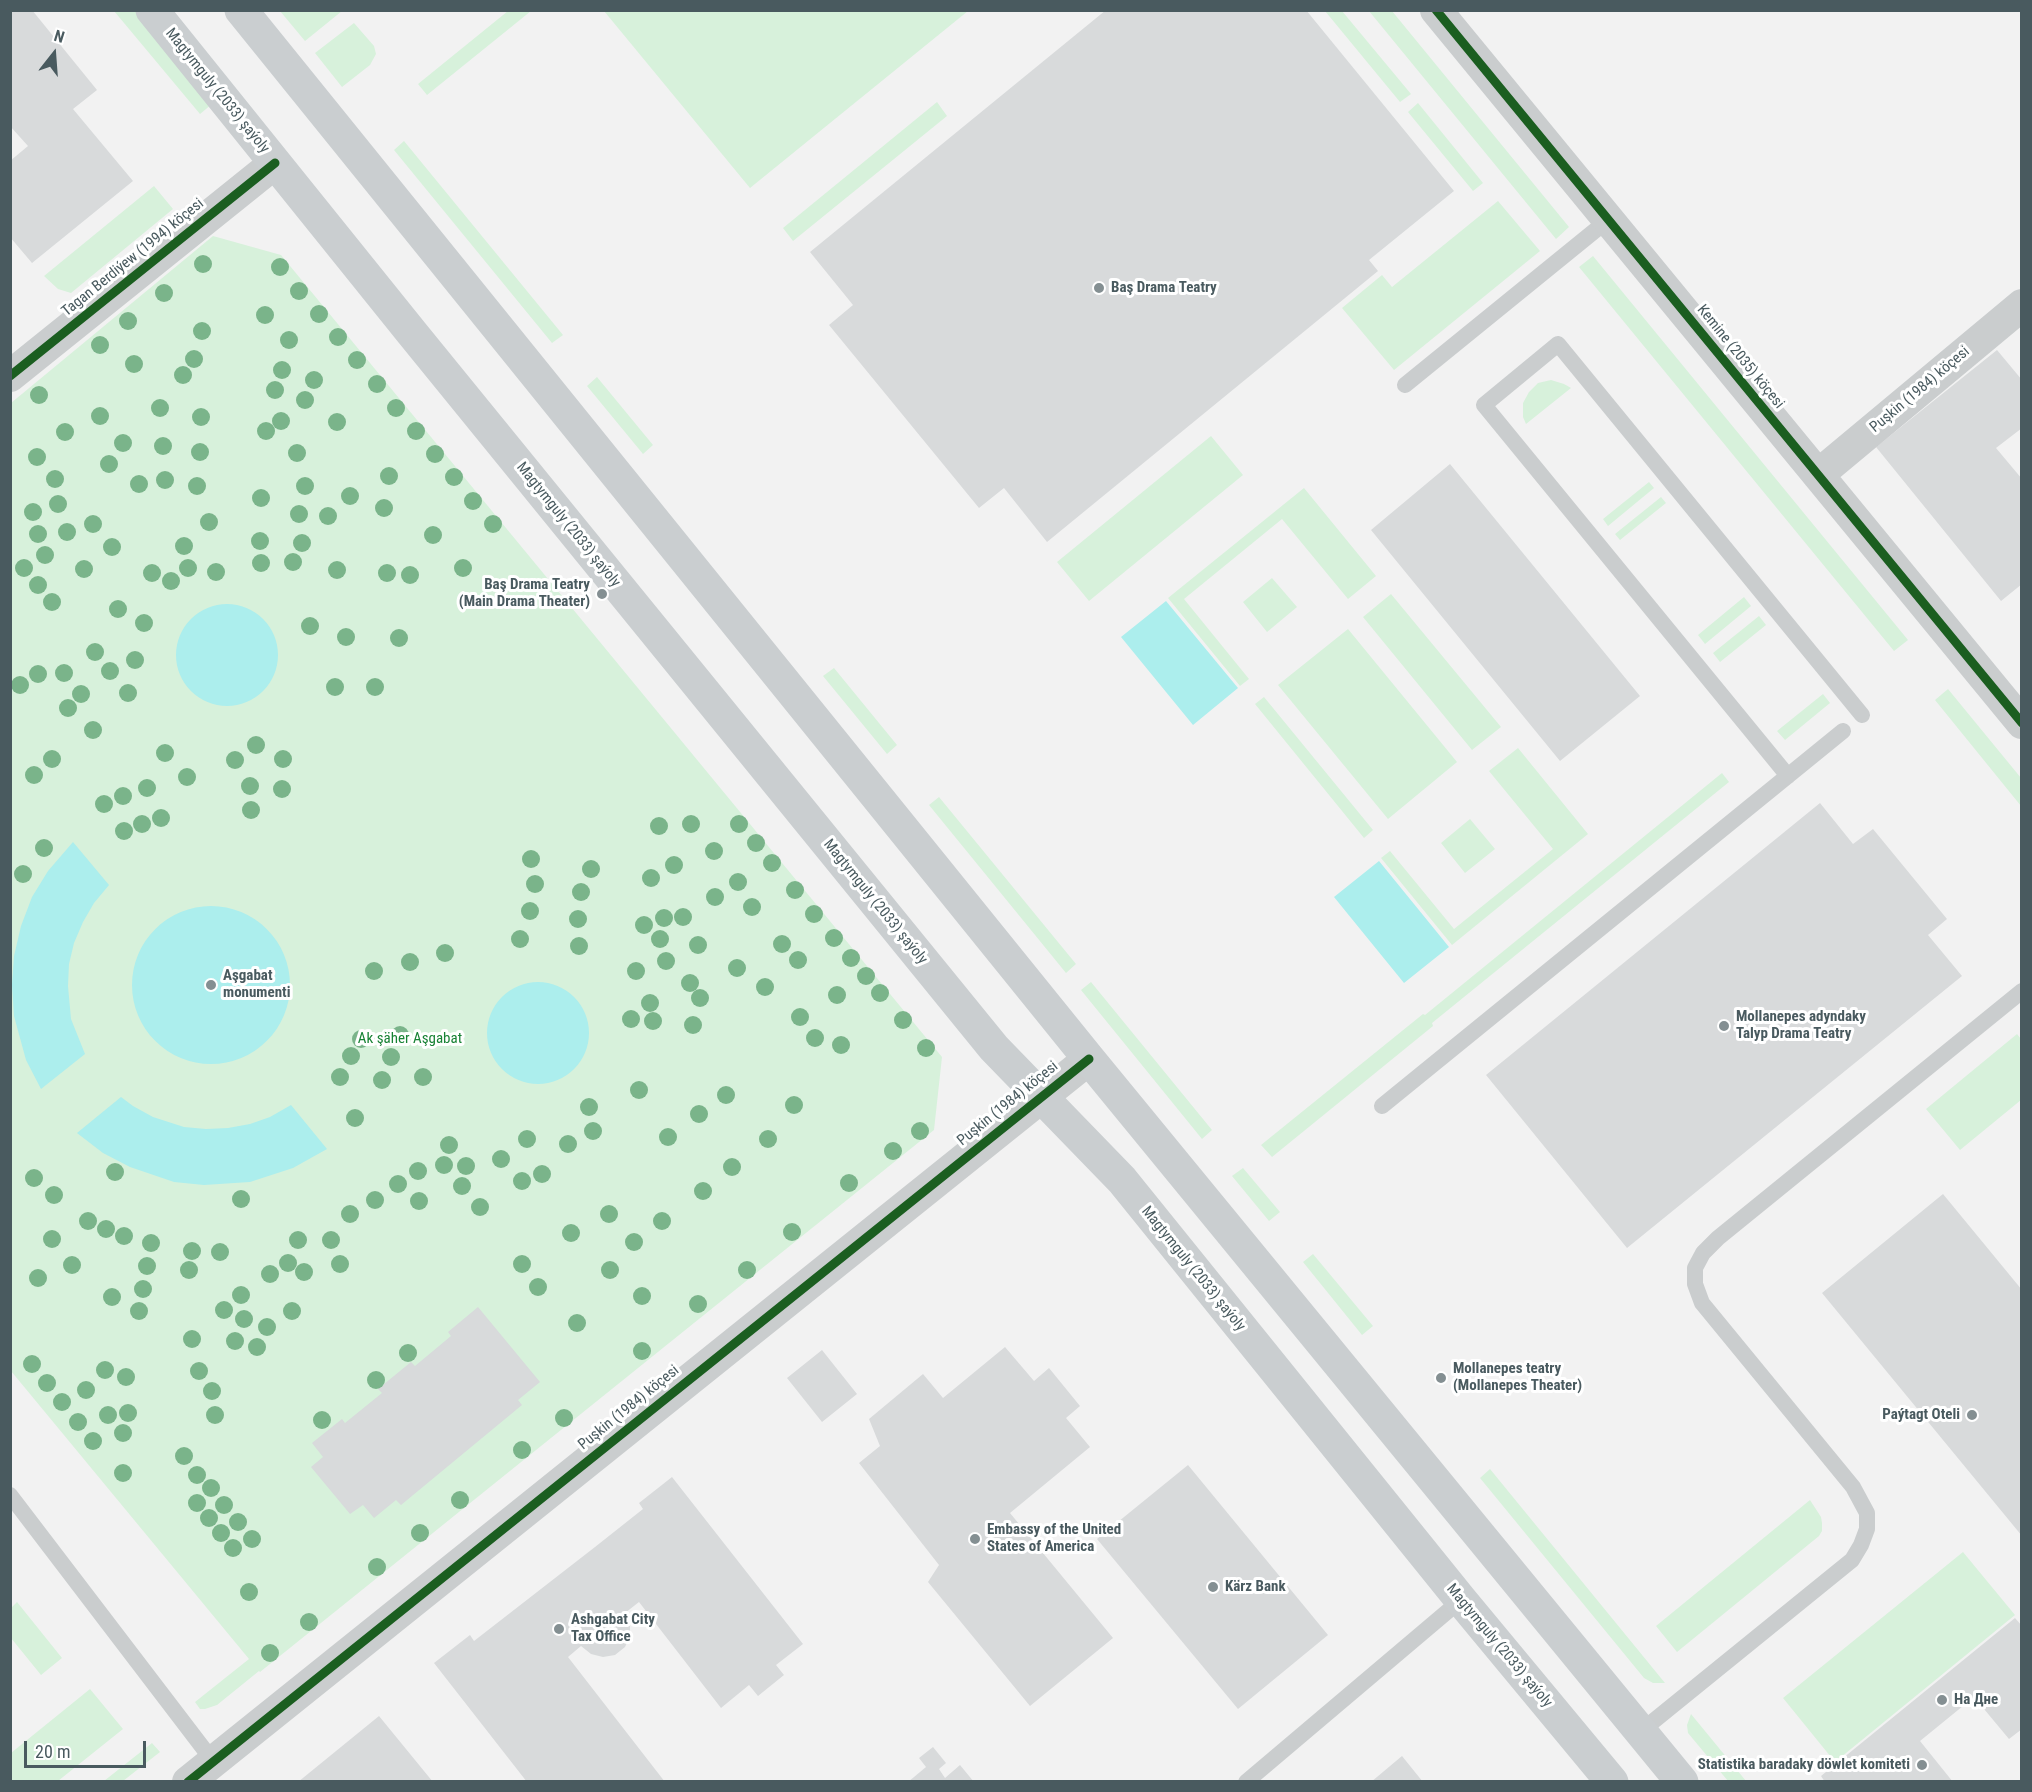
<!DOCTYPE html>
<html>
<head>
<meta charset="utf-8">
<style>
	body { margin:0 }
	#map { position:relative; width:2032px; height:1792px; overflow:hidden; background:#f2f2f2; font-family:"Roboto Condensed",sans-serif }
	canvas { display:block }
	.frame { position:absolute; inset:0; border:12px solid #495a5f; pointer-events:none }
	.north { position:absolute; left:24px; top:24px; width:60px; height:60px; -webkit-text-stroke:4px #fff; paint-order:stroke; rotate:17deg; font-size:16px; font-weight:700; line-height:24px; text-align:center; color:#495a5f }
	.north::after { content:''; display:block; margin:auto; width:21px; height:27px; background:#495a5f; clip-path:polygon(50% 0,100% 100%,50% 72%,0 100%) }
	.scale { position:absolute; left:24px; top:1741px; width:122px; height:27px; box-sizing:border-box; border:3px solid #495a5f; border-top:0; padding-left:8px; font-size:18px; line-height:21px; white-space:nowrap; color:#495a5f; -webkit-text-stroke:4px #fff; paint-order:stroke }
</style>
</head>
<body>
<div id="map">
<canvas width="2032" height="1792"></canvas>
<div class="frame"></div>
<div class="north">N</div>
<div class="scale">20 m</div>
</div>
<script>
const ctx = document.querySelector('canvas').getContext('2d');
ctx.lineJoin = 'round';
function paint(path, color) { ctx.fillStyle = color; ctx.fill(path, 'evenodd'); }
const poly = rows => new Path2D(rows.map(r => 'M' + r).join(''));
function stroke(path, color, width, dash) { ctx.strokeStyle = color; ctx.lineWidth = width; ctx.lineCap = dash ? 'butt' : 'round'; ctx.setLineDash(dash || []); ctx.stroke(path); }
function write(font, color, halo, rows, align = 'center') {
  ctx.font = font + ' "Roboto Condensed",sans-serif'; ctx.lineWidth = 6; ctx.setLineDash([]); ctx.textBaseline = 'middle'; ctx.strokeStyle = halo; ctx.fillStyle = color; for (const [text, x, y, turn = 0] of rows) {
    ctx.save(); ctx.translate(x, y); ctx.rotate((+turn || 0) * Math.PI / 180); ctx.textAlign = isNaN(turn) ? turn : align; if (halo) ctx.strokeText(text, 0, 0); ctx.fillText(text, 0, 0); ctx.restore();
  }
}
paint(poly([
	[114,11,135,11,212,104,200,114],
	[280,11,342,11,305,41],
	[508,11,531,11,427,95,418,84],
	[604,11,968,11,750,188],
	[1325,11,1342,11,1411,94,1400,102],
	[1369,11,1392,11,1569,227,1556,239],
	[354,23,374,46,376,54,370,65,342,87,315,53],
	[937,102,947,116,793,241,783,228],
	[1418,103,1483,183,1473,191,1408,112],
	[404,141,563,335,552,343,394,150],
	[154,186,173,209,71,293,58,289,44,276],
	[1498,201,1540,251,1394,370,1342,308,1382,275,1392,287],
	[213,236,281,255,942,1057,934,1130,260,1672,259,1671,217,1705,205,1709,200,1709,195,1702,249,1659,11,1371,11,403],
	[1593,256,1908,640,1894,651,1579,267],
	[597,377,653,445,643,454,587,386],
	[1551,380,1564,384,1571,388,1526,424,1523,417,1523,403,1529,392,1538,383],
	[1211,436,1243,475,1089,601,1057,562],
	[1649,482,1654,488,1608,526,1603,519],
	[1304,488,1376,576,1348,599,1282,519,1184,599,1249,679,1240,686,1168,598],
	[1661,497,1666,503,1620,540,1615,534],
	[1272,578,1297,607,1267,632,1243,602],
	[1391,594,1501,727,1472,750,1363,617],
	[1744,597,1751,606,1705,644,1698,635],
	[1759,616,1766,625,1720,662,1713,653],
	[1348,629,1457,762,1388,819,1278,685],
	[834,668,897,745,887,754,823,676],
	[1948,689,2021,778,2021,806,1935,700],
	[1823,694,1830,703,1785,740,1777,731],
	[1264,697,1373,830,1364,838,1255,704],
	[1518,748,1588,834,1452,945,1381,858,1390,851,1454,929,1553,849,1489,771],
	[1722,773,1729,782,1432,1023,1433,1026,1272,1157,1261,1145,1423,1014,1425,1015],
	[939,797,1076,964,1066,973,929,805],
	[1470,819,1495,849,1465,873,1441,843],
	[1091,982,1212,1130,1202,1139,1081,990],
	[2017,1034,2021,1039,2021,1100,1960,1150,1926,1109],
	[1243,1168,1280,1212,1269,1221,1232,1176],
	[1313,1254,1373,1326,1362,1335,1303,1262],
	[1490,1469,1665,1683,1653,1683,1644,1678,1480,1478],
	[1810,1500,1821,1517,1822,1523,1822,1531,1819,1536,1677,1652,1656,1626],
	[1963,1552,2015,1615,1835,1762,1783,1698],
	[17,1602,62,1658,41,1675,11,1638,11,1608],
	[90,1689,123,1729,58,1781,11,1781,11,1753],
	[1691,1714,1746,1781,1728,1781,1688,1733,1687,1725],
	[152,1743,160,1752,123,1781,104,1781]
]), '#d7f1db');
paint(poly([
	[1166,601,1238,688,1193,725,1121,637],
	'176 655a51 51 0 1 1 102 0a51 51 0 1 1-102 0Z',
	[73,842,109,885,94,903,83,922,74,943,69,964,68,986,71,1019,85,1054,41,1089,26,1060,14,1016,12,985,14,956,21,926,32,897,48,871],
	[1379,861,1449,947,1404,983,1334,897],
	'132 985a79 79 0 1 1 158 0a79 79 0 1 1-158 0Z',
	'487 1033a51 51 0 1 1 102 0a51 51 0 1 1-102 0Z',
	[121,1097,133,1106,153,1117,184,1127,206,1129,228,1128,250,1124,270,1117,291,1105,327,1149,293,1168,250,1182,204,1185,174,1182,130,1167,103,1153,77,1133]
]), '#aceeed');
paint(poly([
	[10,10,32,10,97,90,73,109,133,181,32,263,10,237,10,161,28,146,10,126],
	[1106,10,1306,10,1454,191,1369,260,1378,271,1047,542,1004,488,979,508,829,325,853,305,810,252],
	[1997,350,2022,380,2022,428,1996,448,2022,479,2022,584,2001,601,1876,447],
	[1450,464,1640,696,1560,761,1371,530],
	[1820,803,1853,844,1873,829,1947,919,1928,935,1962,976,1627,1248,1486,1075],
	[1943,1194,2022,1290,2022,1536,1822,1293],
	[478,1307,540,1382,518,1400,522,1405,401,1505,396,1500,374,1518,363,1505,350,1514,311,1467,323,1457,312,1443,342,1419,345,1423,382,1393,378,1389,411,1362,415,1366,451,1336,448,1332],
	[1005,1347,1034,1381,1049,1368,1080,1406,1066,1418,1090,1447,1010,1513,1113,1638,1030,1706,928,1582,939,1565,859,1463,880,1446,869,1419,923,1374,943,1398],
	[822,1350,857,1394,822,1422,787,1378],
	[1188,1465,1328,1635,1238,1709,1097,1539],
	[672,1477,803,1644,776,1665,784,1675,758,1696,749,1685,721,1708,639,1602,625,1613,630,1624,630,1636,625,1647,615,1655,603,1657,591,1654,581,1646,568,1657,665,1782,527,1782,434,1663,470,1635,474,1641,595,1547,643,1509,639,1503],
	[2015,1618,2022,1626,2022,1729,2009,1739,1974,1697,1920,1741,1953,1782,1825,1782,1821,1776],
	[379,1716,433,1782,298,1782],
	[933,1747,946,1763,939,1769,945,1778,960,1765,974,1782,908,1782,926,1767,919,1758],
	[1402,1756,1423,1782,1371,1782]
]), '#d8dadb');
stroke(poly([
	[1405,385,1608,220],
	[1788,776,1484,405,1558,344,1862,715],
	[1382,1106,1843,731],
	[10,1495,213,1761],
	[1640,1732,1852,1560,1861,1545,1867,1529,1867,1513,1853,1487,1702,1303,1695,1284,1695,1268,1703,1253,1718,1238,2022,991],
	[1246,1782,1461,1600]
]), '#cacdce', 16);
stroke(poly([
	[1436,10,2022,723],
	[10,376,275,163],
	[1818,475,2022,305],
	[188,1782,1089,1059]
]), '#cacdce', 32);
stroke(poly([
	[152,10,412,333,994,1048,1122,1180,1461,1600,1612,1782],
	[241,10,1089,1059,1682,1782]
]), '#caced0', 33);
stroke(poly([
	[1436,10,2022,723],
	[10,376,275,163],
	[188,1782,1089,1059]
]), '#1b5e20', 9);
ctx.fillStyle = '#7ab48a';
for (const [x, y] of [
	[203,264],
	[280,267],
	[299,291],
	[164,293],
	[319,314],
	[265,315],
	[128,321],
	[202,331],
	[338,337],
	[289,340],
	[100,345],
	[194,359],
	[357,360],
	[134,364],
	[282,370],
	[183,375],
	[314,380],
	[377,384],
	[275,390],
	[39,395],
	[305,400],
	[160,408],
	[396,408],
	[100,416],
	[201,417],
	[281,421],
	[337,422],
	[266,431],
	[416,431],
	[65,432],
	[123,443],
	[163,446],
	[200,452],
	[297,453],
	[435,454],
	[37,457],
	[109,464],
	[389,476],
	[454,477],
	[55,479],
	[165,480],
	[139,484],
	[197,486],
	[305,486],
	[350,496],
	[261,498],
	[473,501],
	[58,504],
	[384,508],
	[33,512],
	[299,514],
	[328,516],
	[209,522],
	[93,524],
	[493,524],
	[67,532],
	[38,534],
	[433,535],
	[260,541],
	[302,543],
	[184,546],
	[112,547],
	[45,555],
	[293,562],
	[261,563],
	[24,568],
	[188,568],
	[463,568],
	[84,569],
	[337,570],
	[216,572],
	[152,573],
	[387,573],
	[410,575],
	[171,581],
	[38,585],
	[52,602],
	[118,609],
	[144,623],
	[310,626],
	[346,637],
	[399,638],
	[95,652],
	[135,660],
	[110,671],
	[64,673],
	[38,674],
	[20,685],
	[335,687],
	[375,687],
	[128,693],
	[81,694],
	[68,708],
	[93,730],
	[256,745],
	[165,753],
	[52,759],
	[283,759],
	[235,760],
	[34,775],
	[187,777],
	[250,786],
	[147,788],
	[282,789],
	[123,796],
	[104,804],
	[251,810],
	[161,818],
	[142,824],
	[691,824],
	[739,824],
	[659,826],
	[124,831],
	[756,843],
	[44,848],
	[714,851],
	[531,859],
	[772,863],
	[674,865],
	[591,869],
	[23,874],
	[651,878],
	[738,882],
	[535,884],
	[795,890],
	[581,892],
	[715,897],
	[752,907],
	[530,911],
	[814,914],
	[683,917],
	[664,918],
	[578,919],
	[644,925],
	[834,938],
	[520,939],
	[660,939],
	[782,944],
	[698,945],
	[579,946],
	[445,953],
	[851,958],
	[798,960],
	[666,961],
	[410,962],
	[737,968],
	[374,971],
	[636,971],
	[866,976],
	[690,983],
	[765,987],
	[880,993],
	[837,995],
	[700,998],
	[650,1003],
	[800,1017],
	[631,1019],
	[903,1020],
	[653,1021],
	[693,1025],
	[400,1035],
	[815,1038],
	[361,1039],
	[841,1045],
	[926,1048],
	[351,1056],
	[391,1057],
	[340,1077],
	[423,1077],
	[382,1080],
	[639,1090],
	[726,1095],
	[794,1105],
	[589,1107],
	[699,1114],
	[355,1118],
	[593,1131],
	[920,1131],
	[668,1137],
	[527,1139],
	[768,1139],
	[568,1144],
	[449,1145],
	[893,1151],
	[501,1159],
	[444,1165],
	[466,1166],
	[732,1167],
	[418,1171],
	[115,1172],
	[542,1174],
	[34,1178],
	[522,1181],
	[849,1183],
	[398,1184],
	[462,1186],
	[703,1191],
	[54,1195],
	[241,1199],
	[375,1200],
	[419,1201],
	[480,1207],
	[350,1214],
	[609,1214],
	[88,1221],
	[662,1221],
	[106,1229],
	[792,1232],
	[571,1233],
	[124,1236],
	[52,1239],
	[298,1240],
	[331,1240],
	[634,1242],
	[151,1243],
	[192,1251],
	[220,1252],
	[288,1263],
	[340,1264],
	[522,1264],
	[72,1265],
	[147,1266],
	[189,1270],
	[610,1270],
	[747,1270],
	[304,1272],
	[270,1274],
	[38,1278],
	[538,1287],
	[143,1289],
	[241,1295],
	[642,1296],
	[112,1297],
	[698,1304],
	[224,1310],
	[139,1311],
	[292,1311],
	[244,1319],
	[577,1323],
	[267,1327],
	[192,1339],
	[235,1341],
	[257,1347],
	[642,1351],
	[408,1353],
	[32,1364],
	[105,1370],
	[199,1371],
	[126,1377],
	[376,1380],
	[47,1383],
	[86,1390],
	[212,1391],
	[62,1402],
	[128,1413],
	[108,1415],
	[215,1415],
	[564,1418],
	[322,1420],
	[78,1422],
	[123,1433],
	[93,1441],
	[522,1450],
	[184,1456],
	[123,1473],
	[197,1475],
	[211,1488],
	[460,1500],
	[197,1503],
	[224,1505],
	[209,1518],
	[238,1522],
	[221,1533],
	[420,1533],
	[252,1539],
	[233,1548],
	[377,1567],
	[249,1592],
	[309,1622],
	[270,1653]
]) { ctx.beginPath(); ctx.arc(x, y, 9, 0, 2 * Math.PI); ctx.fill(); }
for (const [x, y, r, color] of [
	[1099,288,6,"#848f92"],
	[602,594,6,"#848f92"],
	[211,985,6,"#848f92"],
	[1724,1026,6,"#848f92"],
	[1441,1378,6,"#848f92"],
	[1972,1415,6,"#848f92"],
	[975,1539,6,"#848f92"],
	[1213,1587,6,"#848f92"],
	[559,1629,6,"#848f92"],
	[1942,1700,6,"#848f92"],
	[1922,1765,6,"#848f92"]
]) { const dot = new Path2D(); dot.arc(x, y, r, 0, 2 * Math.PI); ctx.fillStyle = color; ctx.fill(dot); stroke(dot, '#fff', 2); }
write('15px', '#495a5f', '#fff', [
	["Magtymguly (2033) şaýoly",217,91,51],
	["Tagan Berdiýew (1994) köçesi",133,258,-39],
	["Kemine (2035) köçesi",1740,357,51],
	["Puşkin (1984) köçesi",1920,390,-40],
	["Magtymguly (2033) şaýoly",568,525,51],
	["Magtymguly (2033) şaýoly",875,902,51],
	["Puşkin (1984) köçesi",1008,1104,-39],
	["Magtymguly (2033) şaýoly",1193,1269,51],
	["Puşkin (1984) köçesi",629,1408,-39],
	["Magtymguly (2033) şaýoly",1499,1646,50]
]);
write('bold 15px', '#495a5f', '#fff', [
	["Baş Drama Teatry",1111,288],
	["Baş Drama Teatry",590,585,"right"],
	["(Main Drama Theater)",590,602,"right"],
	["Aşgabat",223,976],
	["monumenti",223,993],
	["Mollanepes adyndaky",1736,1017],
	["Talyp Drama Teatry",1736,1034],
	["Mollanepes teatry",1453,1369],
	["(Mollanepes Theater)",1453,1386],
	["Paýtagt Oteli",1960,1415,"right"],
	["Embassy of the United",987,1530],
	["States of America",987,1547],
	["Kärz Bank",1225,1587],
	["Ashgabat City",571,1620],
	["Tax Office",571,1637],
	["На Дне",1954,1700],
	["Statistika baradaky döwlet komiteti",1910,1765,"right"]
], 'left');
write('15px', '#178234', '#fff', [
	["Ak şäher Aşgabat",410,1039]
]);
</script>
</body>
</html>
